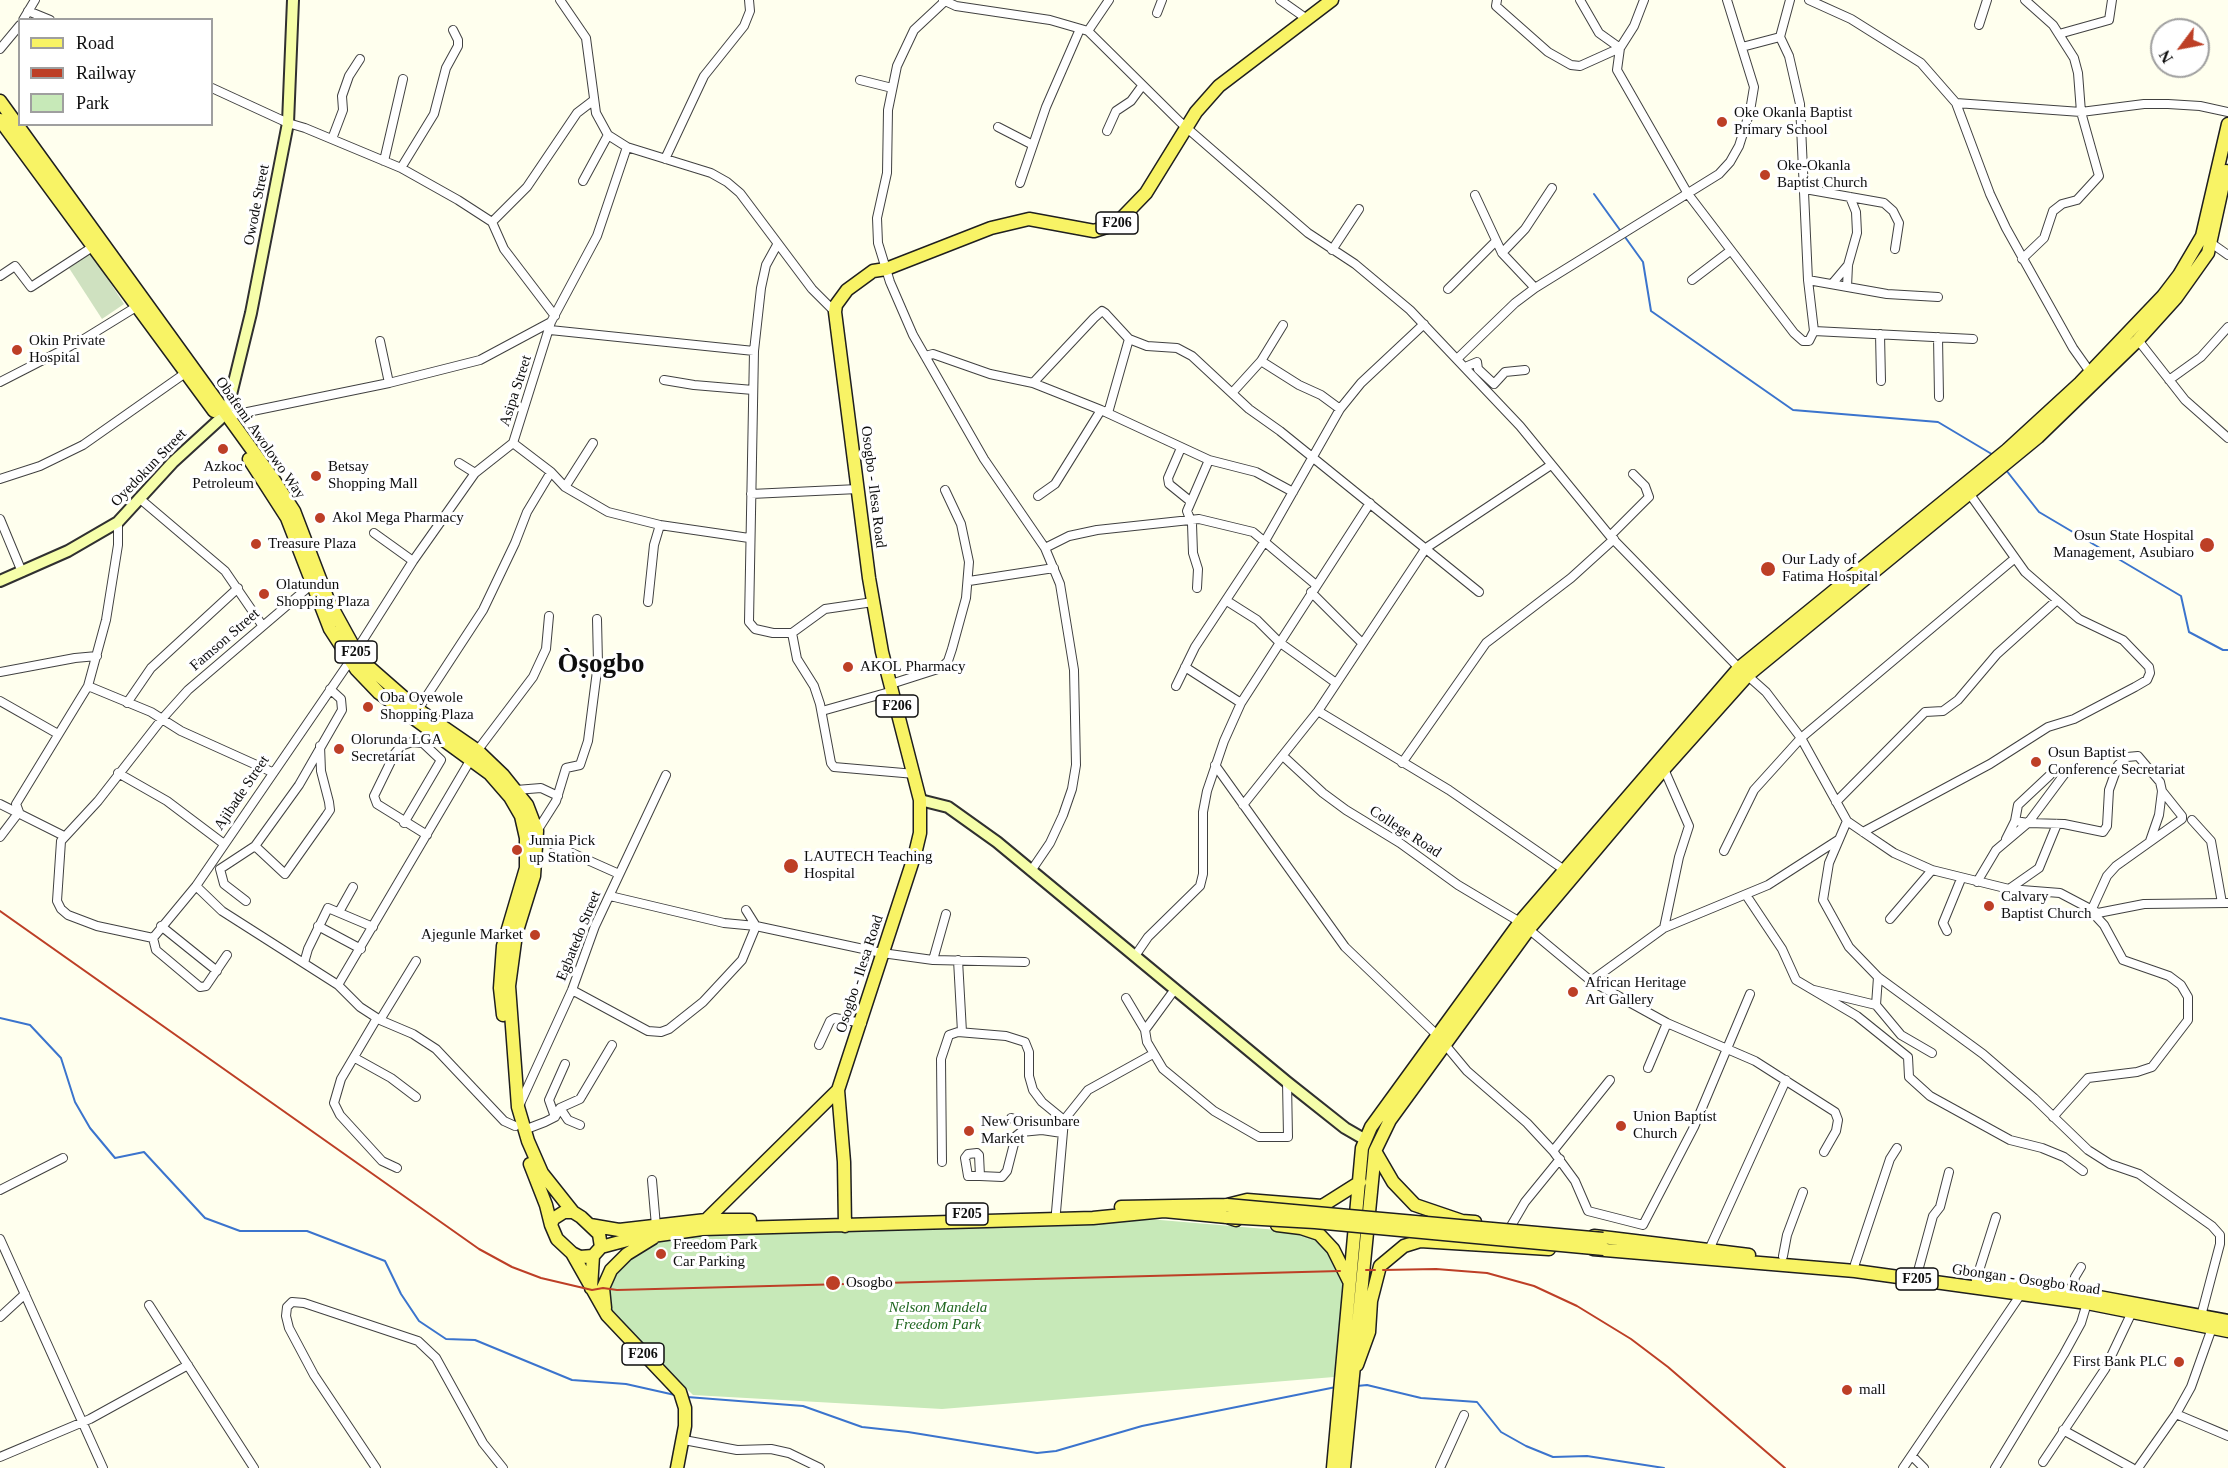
<!DOCTYPE html>
<html>
<head>
<meta charset="utf-8">
<style>
	body { margin:0 }
	#map { position:relative; width:2228px; height:1468px; overflow:hidden; background:#ffe; font-family:Georgia,serif }
	canvas { display:block }
	.legend { position:absolute; left:18px; top:18px; width:195px; height:108px; box-sizing:border-box; background:#fff; border:2px solid #9f9f9f; margin:0; padding:8px 10px; list-style:none; font-size:18px; color:#0e0e0e }
	.legend li { display:flex; align-items:center; gap:12px; height:30px }
	.legend b { width:30px; border:2px solid #9f9f9f }
	.north { position:absolute; left:2150px; top:18px; width:60px; height:60px; box-sizing:border-box; background:#fff; border:2px solid #9f9f9f; border-radius:50%; rotate:238deg; font-size:16px; font-weight:700; line-height:24px; text-align:center; color:#0e0e0e }
	.north::after { content:''; display:block; margin:auto; width:21px; height:27px; background:#bd3f26; clip-path:polygon(50% 0,100% 100%,50% 72%,0 100%) }
</style>
</head>
<body>
<div id="map">
<canvas width="2228" height="1468"></canvas>
<ul class="legend">
<li><b style="height:8px;background:#f8f365"></b>Road</li>
<li><b style="height:8px;background:#bd3f26"></b>Railway</li>
<li><b style="height:16px;background:#c7e9b8"></b>Park</li>
</ul>
<div class="north">N</div>
</div>
<script>
const ctx = document.querySelector('canvas').getContext('2d');
ctx.lineJoin = 'round';
function paint(path, color) { ctx.fillStyle = color; ctx.fill(path, 'evenodd'); }
const poly = rows => new Path2D(rows.map(r => 'M' + r).join(''));
function stroke(path, color, width, dash) { ctx.strokeStyle = color; ctx.lineWidth = width; ctx.lineCap = dash ? 'butt' : 'round'; ctx.setLineDash(dash || []); ctx.stroke(path); }
function write(font, color, halo, rows, align = 'center') {
  ctx.font = font + ' Georgia,serif'; ctx.lineWidth = 6; ctx.setLineDash([]); ctx.textBaseline = 'middle'; ctx.strokeStyle = halo; ctx.fillStyle = color; for (const [text, x, y, turn = 0] of rows) {
    ctx.save(); ctx.translate(x, y); ctx.rotate((+turn || 0) * Math.PI / 180); ctx.textAlign = isNaN(turn) ? turn : align; if (halo) ctx.strokeText(text, 0, 0); ctx.fillText(text, 0, 0); ctx.restore();
  }
}
paint(poly([
	[1137,1218,1301,1232,1321,1243,1333,1256,1342,1282,1342,1311,1334,1377,942,1409,693,1395,599,1302,600,1281,662,1235]
]), '#c7e9b8');
paint(poly([
	[91,253,124,304,102,319,69,268]
]), '#cfe1c0');
stroke(poly([
	[1594,194,1643,262,1651,311,1793,410,1938,422,1995,456],
	[2006,470,2039,512,2181,596,2189,632,2223,650,2228,650],
	[0,1018,30,1025,61,1058,75,1102,90,1128,115,1158,144,1152,205,1218,240,1231,307,1231,385,1261,401,1294,419,1321,446,1339,475,1340,572,1380,626,1384,675,1395],
	[1357,1386,1367,1385,1421,1398,1477,1402,1501,1432,1526,1446,1553,1457,1587,1456,1664,1468],
	[687,1397,803,1406,862,1427,908,1432,1037,1453,1056,1451,1142,1426,1336,1387]
]), '#3b74cd', 2);
const street = poly([
	[560,0,586,38,596,113,608,135,627,147,711,173,727,182,740,193,812,289,835,312],
	[943,0,956,6,1050,20,1088,31,1180,122,1286,214,1308,233,1355,264,1410,310,1520,426,1610,536,1739,668,1766,692,1801,738,1847,821,1863,832,1894,853,1932,870,2009,889,2060,893,2098,913,2144,904,2228,903],
	[1280,0,1307,19],
	[1497,0,1496,6,1548,52,1571,65,1580,66,1620,48,1634,26,1644,0],
	[1580,0,1599,33,1620,48],
	[1809,0,1851,19,1921,63,1956,103,1990,194,2006,228,2073,348,2090,372],
	[945,1,914,30,897,66,888,110,887,173,877,218,878,243,890,282,913,335,984,459,1045,548,1060,584,1074,670,1076,765,1072,789,1063,815,1050,843,1031,871],
	[28,11,50,20],
	[1157,13,1162,0],
	[23,20,35,0],
	[1979,25,1987,0],
	[1088,31,1109,0],
	[2059,34,2109,20,2112,0],
	[1742,47,1780,37],
	[1620,48,1617,70,1688,194,1794,333,1803,341,1809,341,1814,331,1808,280,1800,104,1789,56,1780,37,1790,0],
	[0,49,20,25],
	[860,80,892,88],
	[212,88,288,123,305,128,401,168,458,200,492,222,504,249,555,316],
	[1956,103,2081,112,2144,104,2168,104,2200,106,2228,112],
	[998,127,1033,145],
	[1107,131,1116,111,1131,101,1142,86],
	[332,139,343,110,342,96,349,76,360,59],
	[665,159,704,76,744,26,750,11,749,0],
	[384,161,403,79],
	[401,168,434,114,446,68,458,46,458,40,453,30],
	[583,181,608,135],
	[1020,183,1046,107,1080,29],
	[1805,189,1884,203,1893,211,1899,223,1895,249],
	[1475,195,1502,253,1535,288],
	[492,222,527,187,577,113,594,100],
	[2211,243,2228,255],
	[777,245,766,265,761,288,754,351,749,622,755,629,773,633,792,633,825,609,873,602],
	[1332,250,1359,209],
	[1502,253,1525,229,1552,188],
	[2022,259,2044,238,2053,211,2062,204,2077,200,2099,176,2081,112,2078,73,2074,58,2053,25,2025,0],
	[0,276,15,266,31,287,94,246],
	[1692,280,1730,251],
	[1808,280,1887,294,1938,297],
	[1832,284,1848,265],
	[1847,287,1848,265,1857,233,1856,212,1850,197],
	[1448,289,1495,242],
	[550,330,754,351],
	[1814,331,1973,339],
	[1880,334,1881,381],
	[1938,337,1939,397],
	[2138,340,2185,400,2228,438],
	[380,341,389,383],
	[925,356,933,354,990,374,1033,383,1101,410,1209,460,1256,472,1293,492],
	[1457,359,1515,303,1535,288,1719,174,1730,162,1739,146,1750,111,1754,87,1727,0],
	[1261,361,1299,385,1321,395,1340,409],
	[1465,367,1477,362,1478,369,1494,384,1505,372,1525,370],
	[664,380,694,385,753,390],
	[2169,380,2201,357,2228,327],
	[0,382,84,339,136,307],
	[1033,383,1094,318,1102,311,1105,313,1129,339,1147,346,1177,348,1192,356,1249,409,1280,431,1479,592],
	[1232,393,1261,361,1283,325],
	[227,413,233,415,389,383,480,360,551,322],
	[1108,413,1129,339],
	[513,443,551,472,565,487,608,512,660,525,749,538],
	[1181,448,1168,478,1169,484,1190,501],
	[459,463,475,473],
	[0,479,40,466,83,445,184,374],
	[565,487,593,443],
	[751,494,858,489],
	[1038,496,1055,484,1101,410],
	[139,498,225,571,262,625],
	[0,519,22,572],
	[374,533,413,561],
	[1610,536,1649,497,1645,486,1633,474],
	[1045,548,1069,536,1097,530,1199,519,1253,532,1316,585],
	[969,581,1054,568],
	[1197,588,1198,569,1193,553,1192,524,1187,511,1209,460],
	[1311,592,1362,643],
	[1227,601,1257,620,1279,642,1336,683],
	[648,602,654,545,660,525],
	[792,633,797,659,814,686,820,704,831,763,834,767,915,774],
	[356,651,413,561,475,473,513,443,551,322,597,236,627,147],
	[1185,667,1241,703],
	[0,672,75,658,97,656],
	[891,684,941,668,948,661,952,649,966,598,969,562,961,524,945,490],
	[88,686,151,712,181,731,272,772],
	[1176,686,1195,647,1265,541,1340,409,1361,383,1424,324],
	[0,701,58,734],
	[127,703,151,668,238,588],
	[417,711,483,610,515,543,527,512,551,472],
	[822,711,893,691],
	[1318,711,1449,790,1563,869],
	[1283,756,1323,793,1346,810,1400,843,1458,885,1520,922,1591,981,1667,1023,1755,1061,1835,1112,1838,1120,1836,1131,1824,1152],
	[1402,763,1486,643,1571,578,1614,539],
	[1215,765,1345,947,1437,1035,1467,1071,1527,1123,1553,1151,1575,1181,1588,1211,1643,1225,1694,1127,1750,994],
	[118,773,167,801,224,844],
	[516,790,541,788,558,796],
	[1836,802,1925,712,1943,711,1958,700,1997,654,2056,601],
	[0,804,64,836],
	[1243,805,1318,711,1426,548,1551,465],
	[2192,820,2211,841,2222,903],
	[1847,821,1829,863,1823,900,1849,947,1878,977,1983,1054,2034,1098,2088,1150,2110,1164,2139,1174,2212,1226,2220,1235,2220,1244,2201,1316],
	[2015,821,2028,823,2066,772,2077,767],
	[404,823,441,760,423,743],
	[537,831,556,801,566,768,580,765,588,741,598,663,597,619],
	[1863,832,1990,764,2048,727,2074,719,2135,687,2147,680,2150,673,2149,667,2123,640,2079,619,2025,572,1969,493],
	[427,835,377,804,374,796,395,753,401,746,412,742,423,743,435,735],
	[0,837,19,812,16,804,88,686,106,620,118,545,118,522],
	[2006,839,2015,821,2018,805,2050,775],
	[535,840,545,841,619,874],
	[255,846,285,874,326,816,330,810,329,802,321,771,320,746],
	[1724,851,1754,790,1801,738,2014,559],
	[220,869,255,846,299,785,342,710,341,699,330,689],
	[220,869,224,884,246,901],
	[1977,882,1996,850,2028,823,2064,824,2103,832,2107,826,2109,790,2118,765,2127,757,2138,756,2160,782,2162,791,2159,815,2150,841],
	[196,886,222,911,338,985,360,1007,380,1020,413,1034,436,1049,504,1121,515,1126],
	[2009,889,2039,868,2057,824],
	[1746,895,1782,949,1796,980,1857,1016,1908,1057,1909,1077,1930,1096,2010,1140,2042,1148,2064,1157,2083,1171],
	[610,896,724,923,756,926,882,953,933,960,1025,962],
	[339,912,353,887],
	[1890,919,1932,870],
	[161,926,217,971],
	[318,926,361,949],
	[1664,928,1679,857,1689,826,1664,769],
	[1947,931,1943,923,1961,879],
	[153,938,97,926,68,915,61,909,57,901,61,841,98,801,162,719,188,690,311,585],
	[153,938,196,886,350,661],
	[153,938,156,950,200,987,206,986,227,955],
	[1135,956,1148,937,1200,886,1203,874,1203,812,1207,791,1224,741,1241,703,1370,503],
	[933,960,946,914],
	[958,960,962,1032],
	[304,963,308,949,328,908,373,927],
	[1591,981,1664,928,1768,885,1838,840],
	[338,985,471,759,533,677,546,649,549,616],
	[1175,989,1145,1030,1147,1042,1163,1069,1214,1111,1259,1137,1288,1137,1287,1082],
	[572,990,648,1031,661,1032,669,1029,703,1002,742,960,756,926,746,910],
	[1814,990,1876,1005,1901,1035,1932,1053],
	[1126,998,1145,1030],
	[1876,1005,1878,977],
	[377,1018,341,1079,334,1103,340,1115,382,1161,397,1168],
	[380,1020,416,961],
	[819,1045,830,1021,835,1018,862,1023],
	[355,1058,391,1078,416,1097],
	[1648,1068,1667,1023],
	[519,1106,572,990,595,926,666,775],
	[560,1108,568,1120,580,1125],
	[555,1117,549,1100,565,1064],
	[2053,1117,2088,1078,2137,1072,2152,1067,2188,1020,2188,997,2181,985,2169,976,2123,960,2104,925,2091,911,2107,876,2116,866,2182,819,2182,816,2162,791],
	[1011,1118,1021,1122,1031,1130],
	[524,1130,545,1122,555,1117,560,1108,580,1099,612,1045],
	[1553,1151,1610,1080],
	[942,1162,941,1059,949,1035,958,1032,1006,1036,1025,1042,1029,1052,1029,1076,1033,1090,1042,1102,1064,1120],
	[980,1176,979,1155,977,1153,968,1154,965,1158,968,1176,980,1176,1002,1177,1007,1171,1016,1136,1021,1132,1042,1130,1062,1133],
	[652,1180,656,1226],
	[0,1190,63,1158],
	[1056,1212,1064,1120,1088,1090,1153,1054],
	[1511,1226,1525,1202,1560,1159],
	[0,1239,103,1468],
	[1708,1252,1786,1080],
	[1783,1256,1787,1235,1803,1192],
	[1855,1264,1890,1159,1897,1148],
	[1918,1271,1933,1216,1940,1207,1949,1172],
	[1976,1280,1996,1217],
	[2072,1292,2075,1277,2081,1267],
	[149,1305,254,1468],
	[0,1317,25,1294],
	[2176,1414,2228,1436],
	[2063,1430,2132,1468],
	[684,1440,737,1450,771,1449,789,1453,820,1468],
	[1912,1456,1924,1468],
	[0,1457,90,1419,188,1365],
	[2043,1462,2105,1369,2132,1312],
	[376,1468,314,1375,289,1328,286,1316,287,1307,292,1302,304,1303,418,1341,436,1358,483,1443,503,1468],
	[1440,1468,1464,1415],
	[1903,1468,2021,1294],
	[1995,1468,2064,1354,2081,1323,2087,1303],
	[2138,1468,2176,1414,2191,1387,2212,1328]
]);
const secondary = poly([
	[226,415,251,313,288,123,293,0],
	[0,581,68,551,118,522,173,462,220,419],
	[920,800,948,807,997,842,1287,1082,1345,1128,1364,1139]
]);
const primary = poly([
	[0,101,274,480,294,511,328,600,356,651,369,667,417,709,478,751,503,775,527,805,537,831,534,876,516,934,509,986,518,1107,528,1141,542,1173,573,1212],
	[0,120,214,411],
	[249,459,287,518,330,629,356,669,379,693,490,774,510,797,521,816,526,838,526,868,503,946,500,988,503,1015],
	[838,1090,844,1162,845,1226],
	[1375,1151,1393,1182,1415,1205,1462,1221,1475,1222],
	[530,1164,546,1205,551,1225],
	[1121,1207,1227,1205,1247,1200,1322,1206,1360,1182],
	[564,1212,573,1212,581,1217,599,1234,601,1247,593,1256,580,1257,572,1253,557,1239,551,1225,553,1219,564,1212],
	[706,1220,838,1090,915,854,920,833,920,800,882,652,869,578,835,312,836,305,847,290,873,271,886,269,991,228,1029,219,1094,231,1116,224,1146,193,1196,112,1219,86,1332,0],
	[590,1225,619,1230,706,1220,750,1220],
	[1277,1225,1301,1228,1319,1234,1333,1249,1349,1281],
	[1594,1236,1749,1255],
	[601,1247,631,1239,702,1229,1093,1218,1164,1211,1227,1217,1236,1220],
	[1593,1249,1855,1271,2087,1303,2228,1331],
	[572,1253,607,1315,680,1392,685,1408,685,1426,677,1468],
	[1978,1280,2072,1292,2228,1321],
	[591,1288,593,1256],
	[605,1308,603,1288,611,1270,627,1254,653,1238],
	[1357,1365,1369,1332,1371,1301,1380,1266,1404,1246,1420,1241,1549,1249],
	[1333,1468,1362,1148,1371,1127,1520,922,1739,668,2007,450,2080,383,2163,296,2179,275,2202,236,2228,124],
	[1344,1468,1375,1151,1390,1120,1529,929,1664,769,1748,675,2038,437,2138,340,2176,298,2208,253,2226,171]
]);
stroke(street, '#414141', 10);
stroke(secondary, '#303030', 14);
stroke(primary, '#1f1f1f', 15);
stroke(street, '#fff', 8);
stroke(secondary, '#f6feaa', 10);
stroke(primary, '#f8f365', 12);
stroke(poly([
	[0,911,479,1249,512,1267,541,1278,592,1290,603,1288,617,1290,1340,1271],
	[1366,1270,1375,1270],
	[1383,1270,1436,1269,1487,1273,1534,1286,1577,1306,1631,1339,1668,1367,1785,1468]
]), '#bd3f26', 2);
const primaryBridge = poly([
	[1227,1205,1603,1239],
	[1227,1217,1315,1222,1604,1249]
]);
stroke(primaryBridge, '#1f1f1f', 15, []);
stroke(primaryBridge, '#f8f365', 12);
for (const [x, y, r, color] of [
	[1722,122,6,"#bd3f26"],
	[1765,175,6,"#bd3f26"],
	[17,350,6,"#bd3f26"],
	[223,449,6,"#bd3f26"],
	[316,476,6,"#bd3f26"],
	[320,518,6,"#bd3f26"],
	[256,544,6,"#bd3f26"],
	[2207,545,8,"#bd3f26"],
	[1768,569,8,"#bd3f26"],
	[264,594,6,"#bd3f26"],
	[848,667,6,"#bd3f26"],
	[368,707,6,"#bd3f26"],
	[339,749,6,"#bd3f26"],
	[2036,762,6,"#bd3f26"],
	[517,850,6,"#bd3f26"],
	[791,866,8,"#bd3f26"],
	[1989,906,6,"#bd3f26"],
	[535,935,6,"#bd3f26"],
	[1573,992,6,"#bd3f26"],
	[1621,1126,6,"#bd3f26"],
	[969,1131,6,"#bd3f26"],
	[661,1254,6,"#bd3f26"],
	[833,1283,8,"#bd3f26"],
	[2179,1362,6,"#bd3f26"],
	[1847,1390,6,"#bd3f26"]
]) { const dot = new Path2D(); dot.arc(x, y, r, 0, 2 * Math.PI); ctx.fillStyle = color; ctx.fill(dot); stroke(dot, '#fff', 2); }
for (const [x, y, w] of [
	[1117,223,42],
	[356,652,42],
	[897,706,42],
	[967,1214,42],
	[1917,1279,42],
	[643,1354,42]
]) { const box = new Path2D(); box.roundRect(x - w / 2, y - 11, w, 22, 4.5); ctx.fillStyle = '#fff'; ctx.fill(box); stroke(box, '#0e0e0e', 1.5); }
write('bold 14px', '#0e0e0e', null, [
	["F206",1117,223],
	["F205",356,652],
	["F206",897,706],
	["F205",967,1214],
	["F205",1917,1279],
	["F206",643,1354]
]);
write('15px', '#0e0e0e', '#fff', [
	["Oke Okanla Baptist",1734,113],
	["Primary School",1734,130],
	["Oke-Okanla",1777,166],
	["Baptist Church",1777,183],
	["Okin Private",29,341],
	["Hospital",29,358],
	["Azkoc",223,467,"center"],
	["Petroleum",223,484,"center"],
	["Betsay",328,467],
	["Shopping Mall",328,484],
	["Akol Mega Pharmacy",332,518],
	["Osun State Hospital",2194,536,"right"],
	["Management, Asubiaro",2194,553,"right"],
	["Treasure Plaza",268,544],
	["Our Lady of",1782,560],
	["Fatima Hospital",1782,577],
	["Olatundun",276,585],
	["Shopping Plaza",276,602],
	["AKOL Pharmacy",860,667],
	["Oba Oyewole",380,698],
	["Shopping Plaza",380,715],
	["Olorunda LGA",351,740],
	["Secretariat",351,757],
	["Osun Baptist",2048,753],
	["Conference Secretariat",2048,770],
	["Jumia Pick",529,841],
	["up Station",529,858],
	["LAUTECH Teaching",804,857],
	["Hospital",804,874],
	["Calvary",2001,897],
	["Baptist Church",2001,914],
	["Ajegunle Market",523,935,"right"],
	["African Heritage",1585,983],
	["Art Gallery",1585,1000],
	["Union Baptist",1633,1117],
	["Church",1633,1134],
	["New Orisunbare",981,1122],
	["Market",981,1139],
	["Freedom Park",673,1245],
	["Car Parking",673,1262],
	["Osogbo",846,1283],
	["First Bank PLC",2167,1362,"right"],
	["mall",1859,1390]
], 'left');
write('15px', '#0e0e0e', '#fff', [
	["Owode Street",257,205,-79],
	["Asipa Street",516,391,-72],
	["Obafemi Awolowo Way",260,438,55],
	["Oyedokun Street",149,468,-46],
	["Osogbo - Ilesa Road",873,487,83],
	["Famson Street",225,640,-41],
	["Ajibade Street",242,793,-56],
	["College Road",1405,832,33],
	["Egbatedo Street",579,936,-68],
	["Osogbo - Ilesa Road",860,974,-72],
	["Gbongan - Osogbo Road",2026,1280,8]
]);
write('italic 15px', '#1e651e', '#fff', [
	["Nelson Mandela",938,1308],
	["Freedom Park",938,1325]
]);
write('bold 27px', '#0e0e0e', '#fff', [
	["Òṣogbo",601,665]
]);
</script>
</body>
</html>
